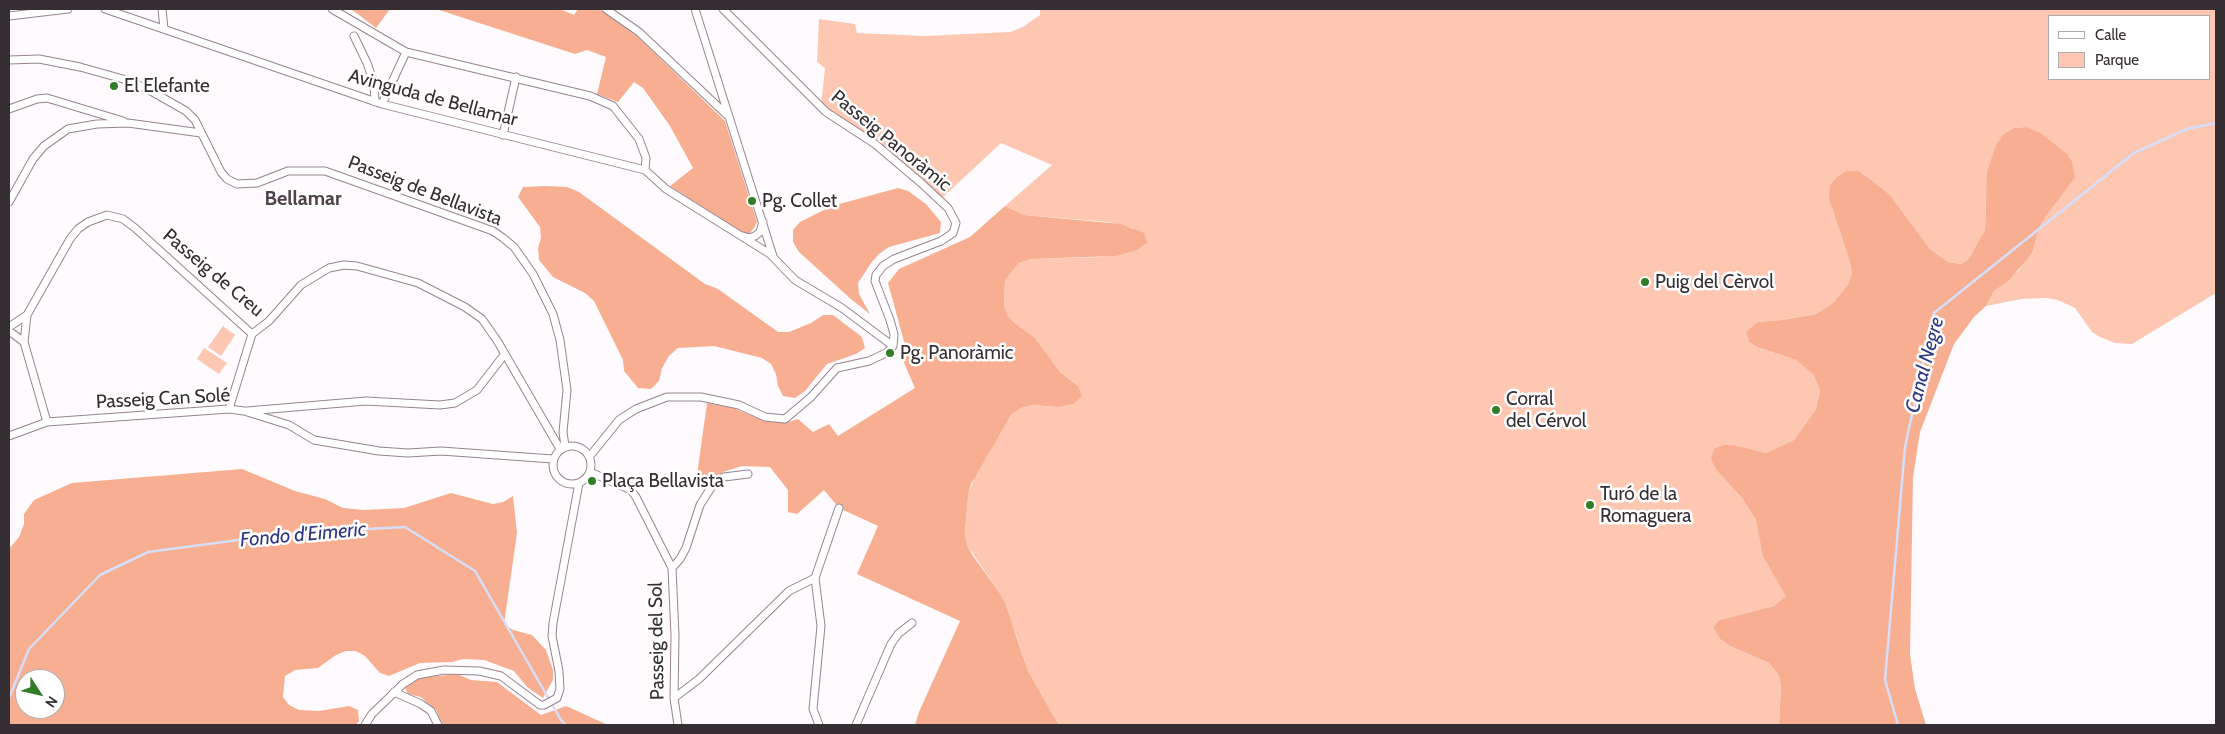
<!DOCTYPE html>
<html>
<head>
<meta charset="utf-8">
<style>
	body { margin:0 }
	#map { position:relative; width:2225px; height:734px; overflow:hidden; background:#fefafd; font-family:Cabin,sans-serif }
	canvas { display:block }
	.frame { position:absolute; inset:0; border:10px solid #352e32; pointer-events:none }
	.legend { position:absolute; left:2048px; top:15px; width:162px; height:65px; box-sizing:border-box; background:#fff; border:1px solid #aeabad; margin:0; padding:6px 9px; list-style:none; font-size:15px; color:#352e32 }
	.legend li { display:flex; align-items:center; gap:10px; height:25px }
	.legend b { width:25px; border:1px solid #aeabad }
	.north { position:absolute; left:15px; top:669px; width:50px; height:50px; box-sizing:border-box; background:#fff; border:1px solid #aeabad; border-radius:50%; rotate:125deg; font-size:14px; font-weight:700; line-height:20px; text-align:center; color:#352e32 }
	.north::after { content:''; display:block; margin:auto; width:18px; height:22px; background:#317e27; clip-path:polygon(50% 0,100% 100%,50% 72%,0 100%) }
</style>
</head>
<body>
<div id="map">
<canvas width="2225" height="734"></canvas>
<div class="frame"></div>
<ul class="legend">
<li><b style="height:6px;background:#fff"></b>Calle</li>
<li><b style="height:14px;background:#fdc7b1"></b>Parque</li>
</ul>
<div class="north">N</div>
</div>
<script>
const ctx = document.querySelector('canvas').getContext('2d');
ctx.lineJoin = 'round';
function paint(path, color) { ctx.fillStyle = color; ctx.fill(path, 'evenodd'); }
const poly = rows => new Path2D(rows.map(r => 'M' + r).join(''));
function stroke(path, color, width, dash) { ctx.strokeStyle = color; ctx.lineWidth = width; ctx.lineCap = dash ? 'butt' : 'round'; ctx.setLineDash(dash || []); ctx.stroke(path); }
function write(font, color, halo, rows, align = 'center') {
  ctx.font = font + ' Cabin,sans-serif'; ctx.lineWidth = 5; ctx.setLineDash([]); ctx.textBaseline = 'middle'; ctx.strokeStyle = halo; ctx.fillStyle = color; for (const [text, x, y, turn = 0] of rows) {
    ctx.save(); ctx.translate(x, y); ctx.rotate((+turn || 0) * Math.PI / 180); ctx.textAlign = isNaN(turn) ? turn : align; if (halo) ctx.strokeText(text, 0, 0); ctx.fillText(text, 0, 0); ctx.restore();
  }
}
paint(poly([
	[1040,9,2216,9,2216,293,2132,344,2115,343,2100,337,2092,332,2075,308,2058,300,2046,298,2021,299,1986,306,1994,291,2019,270,2032,253,2040,226,2047,215,2075,178,2039,132,2026,127,2014,128,1986,195,1985,230,1981,239,1969,259,1961,264,1948,262,1930,249,1890,195,1877,184,1859,171,1846,171,1832,208,1850,262,1852,272,1849,283,1834,302,1816,314,1782,320,1757,322,1746,332,1749,342,1757,347,1796,360,1815,375,1820,391,1816,409,1794,440,1766,453,1734,445,1717,471,1742,498,1756,520,1761,543,1787,596,1774,606,1719,620,1713,627,1720,639,1730,646,1769,663,1778,674,1781,685,1779,725,1059,725,1028,671,1017,637,999,592,967,545,965,533,968,496,976,473,1011,415,1021,408,1032,405,1057,407,1078,386,1060,372,1035,338,1016,324,1008,316,1004,305,1005,280,1019,263,1031,259,1102,257,1127,253,1133,228,1108,222,1024,215,1005,206,1052,165,1001,143,942,198,919,175,874,142,821,106,825,68,817,62,819,19,855,24,857,33,925,36,1010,32,1023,27,1040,15],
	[2049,16,2209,16,2209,79,2049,79],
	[223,326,235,335,221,356,208,347],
	[204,348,227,363,219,374,197,359]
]), '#fdc7b1');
paint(poly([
	[351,9,390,9,376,28],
	[436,9,560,9,574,15,578,9,596,9,604,11,639,38,725,121,757,222,754,228,750,233,743,233,670,186,693,168,670,126,643,88,634,82,618,102,597,94,606,57,587,50,575,54],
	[2026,127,2039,132,2067,154,2072,162,2075,178,2047,215,2040,226,2032,253,2026,261,2009,280,1994,291,1986,306,1974,317,1954,344,1920,432,1913,477,1910,654,1915,689,1926,725,1779,725,1781,685,1778,674,1769,663,1730,646,1720,639,1713,627,1719,620,1774,606,1786,596,1763,556,1756,520,1742,498,1717,471,1711,459,1714,449,1724,445,1734,445,1766,453,1794,440,1816,409,1820,391,1814,375,1796,360,1757,347,1749,342,1746,332,1757,322,1782,320,1816,314,1834,302,1849,283,1852,272,1850,262,1829,199,1830,186,1837,177,1846,171,1859,171,1877,184,1890,195,1930,249,1948,262,1961,264,1969,259,1985,230,1987,172,1996,145,2004,134,2014,128],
	[546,186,567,187,579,192,705,284,718,289,778,332,789,332,811,323,823,315,833,315,862,337,865,348,856,354,827,364,805,391,795,398,783,396,778,386,776,374,771,364,762,358,714,346,678,348,669,356,662,368,659,381,651,389,638,388,624,371,623,360,594,301,585,293,553,277,539,260,538,248,541,238,540,227,518,197,523,187],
	[898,188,908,191,926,204,941,222,940,233,889,247,879,254,871,263,858,283,859,294,870,314,852,300,799,252,793,242,793,230,800,222,832,206],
	[1005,206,1024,215,1121,224,1144,233,1147,243,1137,250,1116,256,1031,259,1019,263,1005,280,1004,305,1008,316,1016,324,1035,338,1060,372,1078,386,1082,396,1073,404,1057,407,1032,405,1021,408,1011,415,971,484,968,496,965,533,967,545,973,556,999,592,1005,603,1028,671,1059,725,915,725,919,712,960,621,857,574,878,526,839,508,824,490,797,514,788,512,788,490,770,467,742,466,723,472,707,486,696,482,707,403,733,408,763,420,785,423,798,419,813,432,829,424,838,436,915,388,901,356,905,345,888,283,899,269,970,237],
	[242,469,295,491,325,499,343,508,364,510,404,508,451,493,493,504,503,502,513,496,517,533,504,624,513,630,532,635,546,650,553,670,553,680,543,698,527,687,514,671,484,660,463,659,452,662,420,663,389,676,380,673,365,656,356,651,346,651,336,655,318,668,295,670,285,676,283,697,289,705,299,710,319,711,349,706,358,710,359,721,356,725,9,725,9,549,19,537,24,524,24,514,34,500,72,483],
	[25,679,55,679,55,709,25,709],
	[457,674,471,680,497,682,541,715,566,706,608,725,443,725,436,710,421,697,408,694,405,688,418,678]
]), '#f8af91');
stroke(poly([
	[9,698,29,649,100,575,148,552,291,533,405,527,475,571,561,720,566,725],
	[1898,725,1885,680,1905,447,1934,313,2134,153,2187,129,2216,123]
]), '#d6def9', 2.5);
const minor = poly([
	[105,9,382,104,645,170,666,189,770,254,795,280,842,308,893,346],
	[162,9,164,29],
	[332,9,406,52,590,96,613,106,639,139,646,158,645,170],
	[606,9,639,32,727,115],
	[695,9,773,256],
	[9,16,68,9],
	[354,36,367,63,374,83,375,102],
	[9,60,39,59,80,67,130,81,149,90,186,111,195,120,221,172,227,179,237,184,257,183,288,171,325,171,493,231,503,238,514,247,533,274,553,314,560,340,567,390,563,432,565,446],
	[382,104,406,52],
	[9,109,37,99,47,98,123,121],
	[503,135,516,77],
	[9,202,33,159,44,146,68,129,97,124,128,123,201,133],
	[743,236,749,238,755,236,760,232,763,222],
	[9,327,27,315,70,239,78,229,88,222,107,215,123,219,135,228,252,334],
	[9,331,24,342,47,422],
	[252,334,269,321,301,285,329,268,344,265,357,266,418,283,465,307,482,319,498,342,560,449],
	[24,342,27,315],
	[229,409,252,334],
	[247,411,366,401,440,405,455,403,477,390,504,355],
	[9,436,47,422,229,409,244,411,289,425,314,440,379,451,408,453,441,451,553,459],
	'553 465a19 19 0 1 1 38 0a19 19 0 1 1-38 0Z',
	[590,456,619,420,636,409,667,397,701,397,739,405,765,417,785,419,811,397,837,368,869,361,888,352,893,346,894,334,890,320,875,281,876,275,883,266,894,259,941,241,953,233,956,223,948,208,920,182,875,144,826,112,723,9],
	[590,472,631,490,636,497,672,568,675,635,674,698,678,725],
	[672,568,680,559,686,548,700,505,714,483,724,477,748,474],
	[815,578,839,508],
	[394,692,421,704,431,711,438,725],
	[674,698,699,679,789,591,815,578,821,626,813,709,819,725],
	[365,725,372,714,403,684,417,675,444,670,479,671,501,676,540,705,544,705,557,698,560,689,559,671,552,636,553,623,579,483],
	[856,725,891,644,898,634,912,623]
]);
stroke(minor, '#95848f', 9);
stroke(minor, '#fff', 7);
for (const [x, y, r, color] of [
	[114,86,5,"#317e27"],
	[752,201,5,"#317e27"],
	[1645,282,5,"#317e27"],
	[890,353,5,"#317e27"],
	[1496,410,5,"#317e27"],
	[592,481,5,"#317e27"],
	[1590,505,5,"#317e27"]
]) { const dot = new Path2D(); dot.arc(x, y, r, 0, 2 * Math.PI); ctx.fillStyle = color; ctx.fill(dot); stroke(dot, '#fff', 2); }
write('19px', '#352e32', '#fff', [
	["El Elefante",124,86],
	["Pg. Collet",762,201],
	["Puig del Cèrvol",1655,282],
	["Pg. Panoràmic",900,353],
	["Corral",1506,399],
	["del Cérvol",1506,421],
	["Plaça Bellavista",602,481],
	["Turó de la",1600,494],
	["Romaguera",1600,516]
], 'left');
write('19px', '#352e32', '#fff', [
	["Avinguda de Bellamar",433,98,15],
	["Passeig Panoràmic",891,141,39],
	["Passeig de Bellavista",425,191,21],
	["Passeig de Creu",213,273,40],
	["Passeig Can Solé",163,399,-3],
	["Passeig del Sol",657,641,-91]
]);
write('bold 20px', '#50424b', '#fff', [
	["Bellamar",303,199]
]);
write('italic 20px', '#2e3782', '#fff', [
	["Canal Negre",1925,365,-75],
	["Fondo d'Eimeric",303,535,-5]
]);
</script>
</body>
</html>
